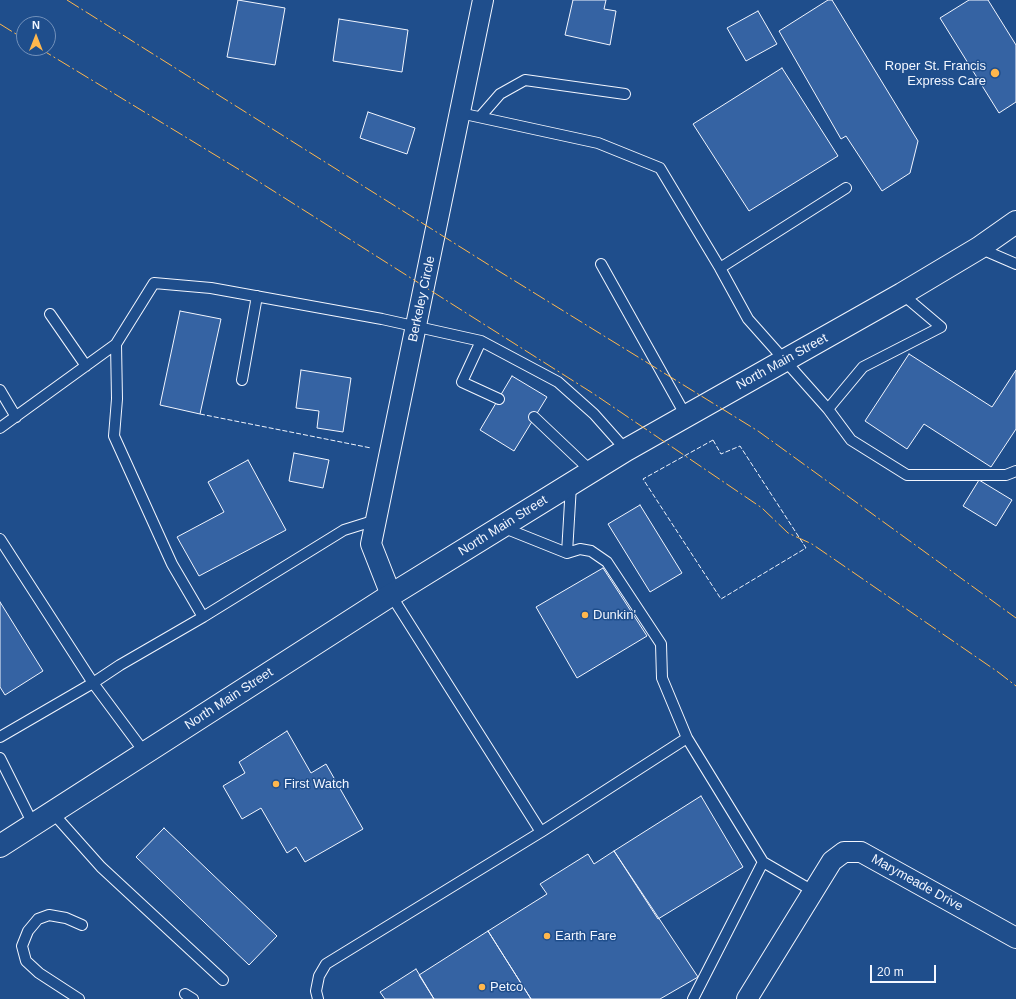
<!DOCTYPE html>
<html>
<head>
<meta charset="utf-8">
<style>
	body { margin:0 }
	#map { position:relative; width:1016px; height:999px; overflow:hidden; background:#1f4e8c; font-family:Arial,sans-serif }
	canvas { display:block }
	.north { position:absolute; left:16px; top:16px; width:40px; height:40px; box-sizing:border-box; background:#1f4e8c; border:1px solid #7391ba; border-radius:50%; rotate:0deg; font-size:11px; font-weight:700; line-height:16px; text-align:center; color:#f2f6ff }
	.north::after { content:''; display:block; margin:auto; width:14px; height:18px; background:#ffb74d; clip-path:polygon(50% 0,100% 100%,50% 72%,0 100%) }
	.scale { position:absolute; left:870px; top:965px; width:66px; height:18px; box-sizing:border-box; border:2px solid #f2f6ff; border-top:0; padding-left:5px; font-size:12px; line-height:14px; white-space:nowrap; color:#f2f6ff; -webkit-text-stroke:3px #1f4e8c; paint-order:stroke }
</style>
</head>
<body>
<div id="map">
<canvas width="1016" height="999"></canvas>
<div class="north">N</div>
<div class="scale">20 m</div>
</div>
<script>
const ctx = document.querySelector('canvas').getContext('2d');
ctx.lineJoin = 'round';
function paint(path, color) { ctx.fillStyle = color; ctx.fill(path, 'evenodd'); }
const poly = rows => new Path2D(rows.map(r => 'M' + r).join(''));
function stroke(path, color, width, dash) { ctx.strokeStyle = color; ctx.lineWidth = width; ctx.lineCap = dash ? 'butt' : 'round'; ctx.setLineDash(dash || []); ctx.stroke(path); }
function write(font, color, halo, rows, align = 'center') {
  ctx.font = font + ' Arial,sans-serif'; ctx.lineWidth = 3; ctx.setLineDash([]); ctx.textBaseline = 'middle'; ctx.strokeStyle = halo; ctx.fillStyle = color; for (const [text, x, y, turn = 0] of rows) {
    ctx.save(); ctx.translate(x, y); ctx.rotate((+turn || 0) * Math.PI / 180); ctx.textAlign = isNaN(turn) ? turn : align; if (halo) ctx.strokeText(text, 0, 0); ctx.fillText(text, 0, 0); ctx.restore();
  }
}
const building = poly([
	[238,0,285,8,275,65,227,57,238,0],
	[573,0,606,0,604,9,616,11,610,45,565,35,573,0],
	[828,0,832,0,918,141,910,173,882,191,846,136,841,139,779,31,828,0],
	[969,0,988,0,1016,45,1016,102,999,113,940,18,969,0],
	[758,11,777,44,746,61,727,28,758,11],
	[339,19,408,30,402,72,333,61,339,19],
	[782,68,838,156,749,211,693,124,782,68],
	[368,112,415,128,407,154,360,138,368,112],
	[180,311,221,319,200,414,160,405,180,311],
	[909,354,992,407,1016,370,1016,429,991,467,924,424,907,449,865,421,909,354],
	[301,370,351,378,343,432,317,428,319,411,296,408,301,370],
	[512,376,547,397,514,451,480,430,512,376],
	[294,453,329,460,323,488,289,481,294,453],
	[248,460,286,530,199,576,177,537,224,512,208,482,248,460],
	[979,480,1012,500,996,526,963,506,979,480],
	[640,505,682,573,650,592,608,524,640,505],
	[603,568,647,636,577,678,536,607,603,568],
	[0,602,43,671,5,695,0,687,0,602],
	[287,731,311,773,326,764,363,829,305,862,296,847,287,853,261,808,242,819,223,786,245,773,239,762,287,731],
	[701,796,743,867,658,919,614,851,701,796],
	[164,828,277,936,249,965,136,857,164,828],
	[614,851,698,977,660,999,531,999,488,931,547,894,540,884,588,854,594,864,614,851],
	[488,931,531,999,434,999,419,975,488,931],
	[416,969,434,999,385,999,380,992,416,969]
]);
paint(building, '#3563a3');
stroke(building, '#f2f6ff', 1);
const service = poly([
	[460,113,598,143,660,168,720,268,748,319,828,409,851,440,907,475,1006,475,1016,471],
	[480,117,500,94,525,80,625,94],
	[979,248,1016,264],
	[601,264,686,416],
	[720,268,846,188],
	[50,314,86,366],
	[481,341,462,382,499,399],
	[242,380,257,296],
	[0,390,16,417],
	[828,409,863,367,941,327,902,294],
	[534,417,591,471],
	[0,428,116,344],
	[502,527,567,553,580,549,591,551,607,562,661,644,662,678,687,738],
	[0,539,93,683,145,753],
	[567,553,571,485],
	[391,595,541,832,687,738,763,862,813,891],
	[203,617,172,564,114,436,117,399,116,344,154,283,211,288,382,319,481,341,558,382,594,414,626,450],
	[0,737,93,683,120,665,203,617,344,530,376,520],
	[0,758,33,824],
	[52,812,101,867,223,980],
	[185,994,193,999],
	[79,999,39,973,26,961,22,946,28,931,38,919,49,915,66,918,82,925],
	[318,999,316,991,319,976,326,964,541,832],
	[693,999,763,862]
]);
const minor = poly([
	[391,595,371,544,483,0],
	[747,999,832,861,844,852,861,852,1016,938]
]);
const primary = poly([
	[0,846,391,595,626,450,902,294,979,248,1016,222]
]);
stroke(service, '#f2f6ff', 12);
stroke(minor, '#f2f6ff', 22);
stroke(primary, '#f2f6ff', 24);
stroke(service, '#1f4e8c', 10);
stroke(minor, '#1f4e8c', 20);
stroke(primary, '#1f4e8c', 22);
stroke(poly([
	[200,414,371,448],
	[713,440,721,454,740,446,806,548,721,599,643,479,713,440]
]), '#f2f6ff', 1, [5, 2]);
stroke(poly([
	[67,0,489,265,758,431,1016,618],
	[0,24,24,39],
	[39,48,253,178,594,394,762,508,788,533,812,544,998,672,1016,686]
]), '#ffb74d', 1, [14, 3, 2, 3]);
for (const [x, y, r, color] of [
	[995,73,5,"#ffb74d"],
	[585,615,4,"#ffb74d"],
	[276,784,4,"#ffb74d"],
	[547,936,4,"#ffb74d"],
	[482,987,4,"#ffb74d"]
]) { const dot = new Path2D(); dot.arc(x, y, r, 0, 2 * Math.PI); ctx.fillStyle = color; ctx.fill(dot); stroke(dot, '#1f4e8c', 1.5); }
write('13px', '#f2f6ff', '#1f4e8c', [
	["Roper St. Francis",986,66,"right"],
	["Express Care",986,81,"right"],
	["Dunkin'",593,615],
	["First Watch",284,784],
	["Earth Fare",555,936],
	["Petco",490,987]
], 'left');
write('13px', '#f2f6ff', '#1f4e8c', [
	["Berkeley Circle",422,299,-78],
	["North Main Street",782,362,-29],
	["North Main Street",503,526,-32],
	["North Main Street",229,699,-33],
	["Marymeade Drive",917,883,29]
]);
</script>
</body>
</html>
